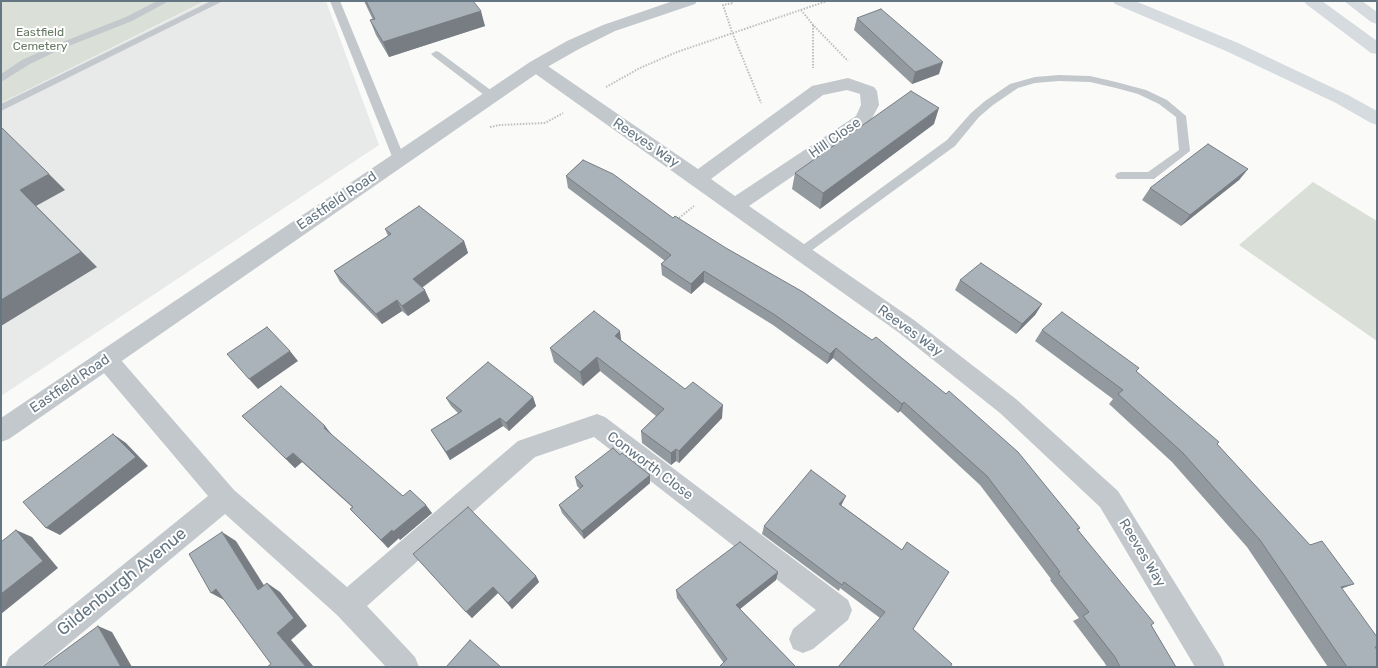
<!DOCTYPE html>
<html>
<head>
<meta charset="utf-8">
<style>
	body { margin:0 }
	#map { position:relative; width:1378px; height:668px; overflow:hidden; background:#fafaf8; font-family:Rubik,sans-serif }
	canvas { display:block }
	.frame { position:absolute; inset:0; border:2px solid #657683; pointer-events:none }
</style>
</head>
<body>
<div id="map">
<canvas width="1378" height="668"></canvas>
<div class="frame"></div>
</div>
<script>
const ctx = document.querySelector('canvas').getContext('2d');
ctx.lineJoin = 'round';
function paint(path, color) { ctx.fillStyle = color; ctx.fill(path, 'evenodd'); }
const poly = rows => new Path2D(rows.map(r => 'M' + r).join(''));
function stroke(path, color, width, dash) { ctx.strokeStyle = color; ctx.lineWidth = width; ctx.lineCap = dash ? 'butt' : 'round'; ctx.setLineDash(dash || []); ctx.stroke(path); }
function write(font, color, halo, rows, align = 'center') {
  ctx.font = font + ' Rubik,sans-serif'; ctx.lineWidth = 4; ctx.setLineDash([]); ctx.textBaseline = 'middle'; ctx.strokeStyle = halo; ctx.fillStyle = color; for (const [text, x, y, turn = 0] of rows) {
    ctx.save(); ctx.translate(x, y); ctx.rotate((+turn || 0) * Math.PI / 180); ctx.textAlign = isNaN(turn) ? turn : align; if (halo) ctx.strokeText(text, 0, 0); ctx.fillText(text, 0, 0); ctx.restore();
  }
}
paint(poly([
	[206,1,326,1,379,145,1,396,1,103]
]), '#e8e9e9');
paint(poly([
	[1,1,205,1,1,103],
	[1313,182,1377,221,1377,341,1239,245]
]), '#dadfd7');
stroke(poly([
	[732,1,733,3,723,5,732,32,761,103],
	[801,10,814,26,848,61],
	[813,25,813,68],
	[606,87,640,68,677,52,827,1],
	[490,127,500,125,545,123,563,113],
	[679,218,694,206]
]), '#bbbfc2', 2, [1.5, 1.5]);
paint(poly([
	[157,1,169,1,132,21,61,49,30,64,1,82,1,74,22,60,55,45,126,17,157,1],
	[211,1,223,1,1,111,1,104,211,1],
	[330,1,340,1,405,159,403,162,399,163,395,162,393,159,330,1],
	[436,51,439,52,496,94,497,96,496,98,488,98,433,56,431,54,436,51],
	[1059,75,1090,76,1116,82,1146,90,1167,100,1186,116,1190,151,1154,179,1117,179,1115,176,1117,173,1121,172,1148,172,1179,150,1176,117,1159,104,1138,94,1116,88,1090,82,1059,81,1035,83,1018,88,993,105,979,117,955,146,804,256,800,258,796,256,794,253,796,250,947,140,971,113,985,101,1010,84,1035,77,1059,75]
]), '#c3c8cc');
paint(poly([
	[536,61,542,62,698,169,812,86,848,78,874,87,877,91,879,105,869,124,749,206,914,320,1016,399,1118,491,1221,657,1225,667,1195,667,1100,507,1000,413,898,332,530,70,528,66,530,62,536,61],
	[847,90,860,94,861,105,856,116,735,196,711,179,823,95,847,90],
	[106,349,114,352,234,490,347,587,518,441,597,414,605,417,848,600,852,610,848,620,813,649,803,653,793,649,789,639,793,629,816,610,594,437,535,457,367,606,415,657,419,667,386,667,337,615,225,514,41,667,5,667,9,657,208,496,98,366,95,359,98,352,106,349]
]), '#c3c8cc');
paint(poly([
	[673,1,697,1,695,4,615,31,579,49,542,70,9,439,1,442,1,418,530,62,567,41,603,25,673,1]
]), '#c3c8cc');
paint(poly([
	[1113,1,1135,1,1238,43,1348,95,1377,111,1377,125,1371,123,1336,103,1226,51,1115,4,1113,1],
	[1304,1,1322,1,1377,41,1377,54,1371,53,1306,4,1304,1],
	[1344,1,1362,1,1377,12,1377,24,1371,22,1344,1]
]), '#d6dbdf');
paint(poly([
	[364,1,473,1,485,26,389,57,376,35,370,20,373,20],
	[857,18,939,74,912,84,854,30],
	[934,124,820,209,792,189,795,173],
	[583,160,1080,528,1078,530,1151,625,1176,667,1107,667,1104,662,1073,621,1079,618,1050,580,1051,579,980,485,900,411,898,413,833,358,827,364,773,325,704,282,691,294,662,275,661,264,665,261,568,188,566,176],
	[1248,169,1239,180,1181,226,1142,200,1150,188],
	[385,229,464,241,468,253,422,288,430,301,408,316,402,311,382,324,340,282,334,271,388,236],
	[960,280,1042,304,1035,315,1016,334,955,290],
	[1042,330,1136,371,1217,444,1342,589,1375,647,1377,667,1328,667,1247,547,1172,462,1109,404,1113,399,1035,341],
	[622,341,722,418,679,463,676,461,671,465,642,443,641,431,656,416,600,371,583,386,554,362,550,348],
	[533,397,536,406,509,431,503,426,450,460,431,430,458,413,451,406,446,398],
	[242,416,333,436,403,496,432,513,400,540,399,538,388,548,350,509,352,507,302,462,295,468],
	[620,455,650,483,584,539,562,513,559,505,580,489,577,486,575,477],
	[842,504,841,505,902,550,949,572,880,618,840,588,839,591,762,534,764,526],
	[413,554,536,576,539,582,512,609,498,593,472,618],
	[778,572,776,580,740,609,796,667,723,662,677,598,676,590]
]), '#929a9f');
paint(poly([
	[481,11,485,26,389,57,383,42],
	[943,62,939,74,912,84,915,72],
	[939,108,934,124,820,209,823,193],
	[1248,169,1239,180,1181,226,1190,215],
	[49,174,65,190,36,206,97,267,1,326,1,300,20,190],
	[464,241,468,253,418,290,413,279],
	[704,271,704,282,691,294,691,284],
	[425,290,430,301,408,316,402,306],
	[397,300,402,311,382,324,376,314],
	[1042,304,1035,315,1016,334,1022,324],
	[620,331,622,346,615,336],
	[836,348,833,358,827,364,830,354],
	[290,351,298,361,258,389,249,379],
	[597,357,600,371,583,386,580,372],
	[533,397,536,406,509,431,506,423],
	[904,402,900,411,898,413,902,404],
	[723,405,722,418,679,463,679,451],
	[500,418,503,426,450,460,446,452],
	[325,426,333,436,324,428],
	[113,434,126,443,148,466,60,535,46,528],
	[676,449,676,461,671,465,671,453],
	[293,453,302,462,295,468,286,459],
	[650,475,650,483,584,539,582,531],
	[846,496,842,504,836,512,839,504],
	[426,505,432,513,400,540,399,538,388,548,381,540,392,530],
	[16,530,32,537,58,568,1,614,1,594],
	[222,532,236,541,272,598,258,590],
	[778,572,776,580,735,613,736,605],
	[536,576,539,582,512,609,508,603],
	[267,583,280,592,307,626,291,640,314,667,306,667,277,633],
	[1354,584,1338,590,1341,587],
	[493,587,498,593,472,618,466,612],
	[216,589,226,601,211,593],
	[98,626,112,632,132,667,121,667]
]), '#777d82');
const building = poly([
	[366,1,473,1,481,11,383,42,370,20,375,19,366,1],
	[881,9,943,62,915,72,857,18,881,9],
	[911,91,939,108,823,193,795,173,911,91],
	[1,127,49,174,20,190,81,252,1,300,1,127],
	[1208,144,1248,169,1190,215,1150,188,1208,144],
	[583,160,613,174,673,218,675,216,726,248,803,292,872,340,876,337,946,394,949,391,1018,452,1080,528,1077,529,1154,623,1151,625,1176,667,1120,667,1115,657,1083,616,1089,612,1058,573,1060,572,987,476,904,402,902,404,836,348,830,354,775,315,704,271,691,284,661,264,671,255,566,176,583,160],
	[419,206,464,241,413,279,425,290,402,306,397,300,376,314,334,271,391,234,385,229,419,206],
	[981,263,1042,304,1022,324,960,280,981,263],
	[594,311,620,331,615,336,685,389,693,382,723,405,679,451,676,449,671,453,641,431,664,409,597,357,580,372,550,348,594,311],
	[1062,312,1139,368,1136,371,1219,442,1217,444,1310,545,1322,541,1354,584,1341,587,1377,637,1377,647,1375,647,1377,650,1377,667,1347,667,1260,540,1183,453,1118,394,1123,390,1042,330,1062,312],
	[267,327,290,351,249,379,227,354,267,327],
	[488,362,533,397,506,423,500,418,446,452,431,430,462,411,446,398,488,362],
	[281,386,325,426,324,428,403,496,410,490,426,505,393,532,392,530,381,540,350,509,353,507,293,453,286,459,242,416,281,386],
	[113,434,136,457,46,528,23,502,113,434],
	[613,448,620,455,622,453,650,475,582,531,559,505,583,486,575,477,613,448],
	[811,470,846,496,839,504,902,550,907,542,949,572,913,629,952,664,950,667,838,667,885,612,844,582,842,585,764,526,811,470],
	[468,507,536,576,508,603,493,587,466,612,413,554,468,507],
	[16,530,43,561,1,594,1,542,16,530],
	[222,532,258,590,267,583,294,618,277,633,306,667,267,667,271,664,216,589,211,593,189,554,222,532],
	[740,542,778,572,736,605,796,667,719,667,727,659,676,590,740,542],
	[98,626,121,667,42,667,98,626],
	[470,640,501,667,446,667,470,640]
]);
paint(building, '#aab3b9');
stroke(building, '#777d82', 1);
write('12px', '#687a64', '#fff', [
	["Eastfield",40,33],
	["Cemetery",40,47]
]);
write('14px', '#657683', '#fff', [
	["Hill Close",835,138,-35],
	["Reeves Way",646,143,34],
	["Eastfield Road",337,201,-34],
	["Reeves Way",910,331,36],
	["Eastfield Road",70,384,-34],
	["Conworth Close",650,466,37],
	["Reeves Way",1142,553,59]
]);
write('17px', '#657683', '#fff', [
	["Gildenburgh Avenue",122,582,-39]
]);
</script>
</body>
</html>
